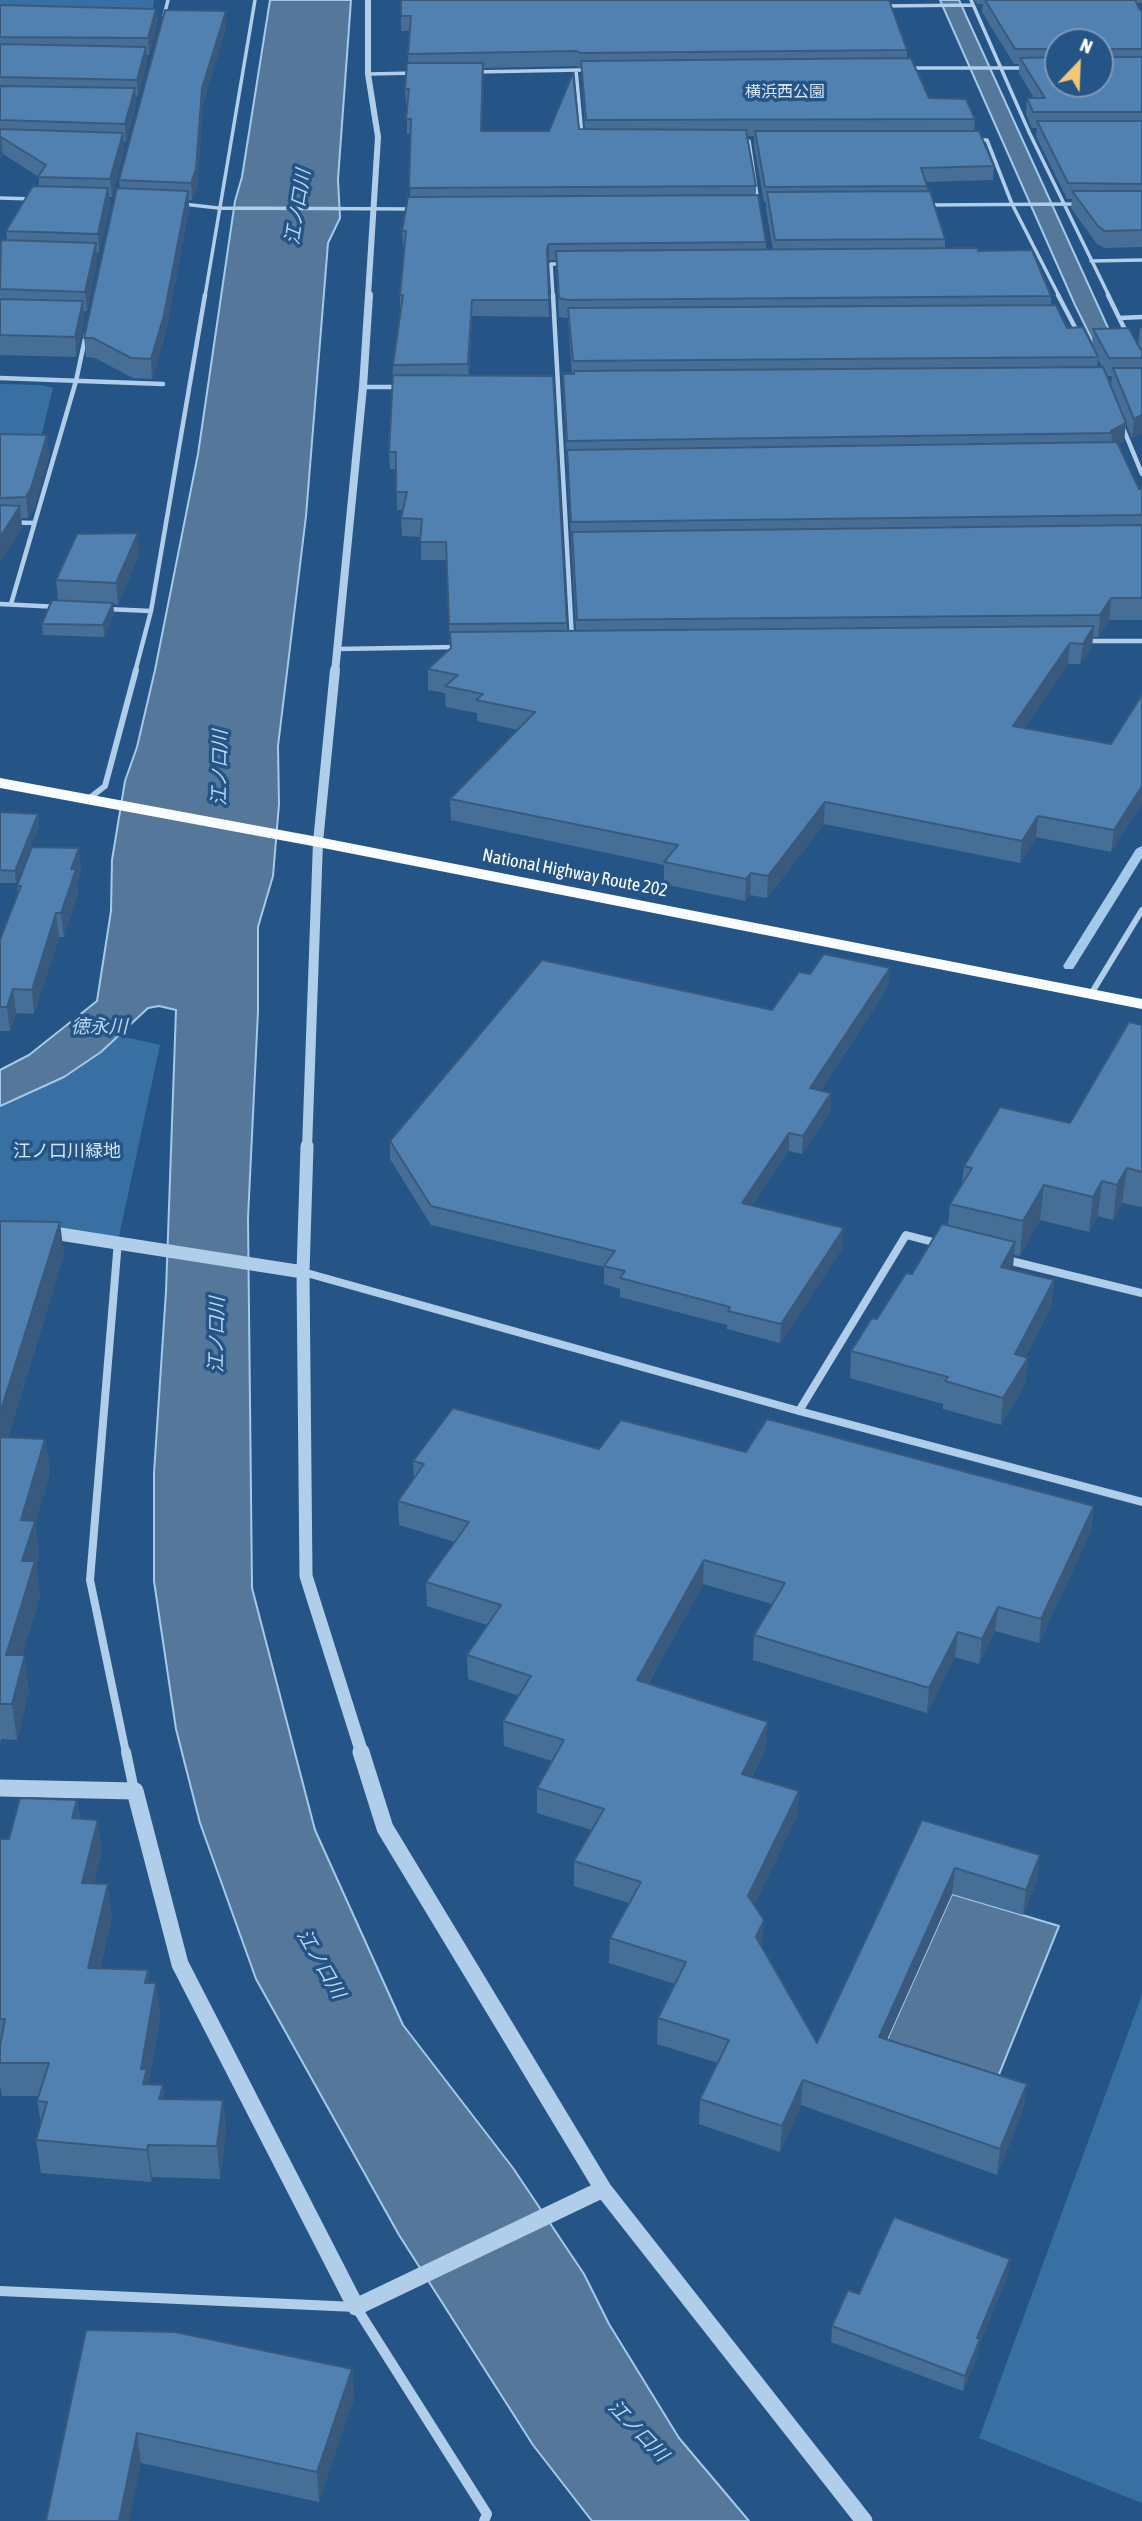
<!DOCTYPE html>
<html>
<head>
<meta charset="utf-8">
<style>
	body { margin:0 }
	#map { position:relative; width:1142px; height:2521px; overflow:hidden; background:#255587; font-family:"Asap Condensed",sans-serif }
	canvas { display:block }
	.north { position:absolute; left:1044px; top:28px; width:70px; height:70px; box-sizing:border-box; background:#255587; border:2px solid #7c99b7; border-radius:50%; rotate:23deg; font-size:19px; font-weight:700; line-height:28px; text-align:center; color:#fff }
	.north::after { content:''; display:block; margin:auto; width:24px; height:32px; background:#f3c774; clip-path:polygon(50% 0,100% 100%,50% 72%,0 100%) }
</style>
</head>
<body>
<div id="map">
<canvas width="1142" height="2521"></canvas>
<div class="north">N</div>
</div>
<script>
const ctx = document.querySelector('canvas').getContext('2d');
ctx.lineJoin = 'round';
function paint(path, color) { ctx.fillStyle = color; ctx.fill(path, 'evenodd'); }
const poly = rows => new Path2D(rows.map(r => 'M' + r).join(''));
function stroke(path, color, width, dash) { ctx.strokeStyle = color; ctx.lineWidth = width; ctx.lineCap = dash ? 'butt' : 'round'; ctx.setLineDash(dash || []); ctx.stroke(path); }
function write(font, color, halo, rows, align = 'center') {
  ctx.font = font + ' "Asap Condensed","Noto Sans JP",sans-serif'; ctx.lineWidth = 7; ctx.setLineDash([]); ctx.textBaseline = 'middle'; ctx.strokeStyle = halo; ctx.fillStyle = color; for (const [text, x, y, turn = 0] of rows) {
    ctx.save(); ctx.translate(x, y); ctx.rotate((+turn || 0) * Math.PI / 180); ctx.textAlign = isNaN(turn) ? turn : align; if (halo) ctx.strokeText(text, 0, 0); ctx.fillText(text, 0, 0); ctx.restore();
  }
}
paint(poly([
	[0,0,154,0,152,15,0,15],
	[0,384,41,385,53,388,41,437,0,440],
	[120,1036,160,1045,118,1241,0,1225,0,1106,64,1077],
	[1142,1995,1142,2503,979,2438]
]), '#3970a4');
const water = poly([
	[270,0,351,0,338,179,340,218,328,243,306,516,278,746,279,804,273,876,258,927,258,1011,248,1218,252,1588,315,1830,403,2025,513,2168,584,2274,609,2324,679,2438,749,2521,592,2521,533,2445,399,2235,256,1979,200,1823,176,1729,154,1581,154,1473,166,1291,176,1010,159,1006,148,1008,101,1052,64,1077,0,1106,0,1070,29,1055,97,1001,111,911,112,860,125,781,137,747,155,670,198,454,235,201,242,177,270,0],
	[940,0,959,0,1129,374,1109,374,1075,305,940,0],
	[952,1894,1059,1926,989,2099,877,2062,952,1894]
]);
paint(water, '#55789a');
stroke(water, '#a4c9ea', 2);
paint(poly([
	[1142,846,1142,858,1075,966,1073,969,1065,969,1063,966,1136,849,1142,846]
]), '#a4c9ea');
stroke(poly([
	[882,0,884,6,973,5],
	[971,0,1029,132,1109,296],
	[164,16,168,0],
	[907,68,1029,68],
	[576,70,582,136],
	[473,72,581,70],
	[368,74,416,73],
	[974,140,987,140,1012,204,1059,296],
	[749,141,758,203],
	[0,198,34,199],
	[183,204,218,208,415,209],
	[928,205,1080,204],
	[1091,261,1142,260],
	[205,296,255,0],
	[553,296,551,264,563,264]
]), '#b0cde9', 3.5);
stroke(poly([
	[553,295,572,639],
	[1058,295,1078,333],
	[1108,295,1128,336],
	[1119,318,1142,317],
	[0,378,163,384],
	[363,387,400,387],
	[1121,423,1142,474],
	[0,522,34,523],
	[0,604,59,607],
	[11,604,76,381,86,334],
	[106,609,151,611],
	[1084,641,1142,641],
	[337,649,459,647],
	[135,672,151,611,205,295]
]), '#b0cde9', 4.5);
stroke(poly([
	[87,800,105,786,136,670],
	[1091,994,1142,910]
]), '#b0cde9', 6);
stroke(poly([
	[118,1241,90,1580,126,1753],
	[1007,1260,1142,1293],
	[303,1272,799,1411,1142,1502],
	[799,1411,906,1235,941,1244]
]), '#b0cde9', 8);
stroke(poly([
	[126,1752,134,1790],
	[0,2291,356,2307,487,2514,484,2521]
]), '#b0cde9', 10);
stroke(poly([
	[368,0,368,74,378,137,368,296]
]), '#b0cde9', 6);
stroke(poly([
	[335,672,363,387,369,295]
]), '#b0cde9', 8);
stroke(poly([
	[307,1148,318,842,335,670]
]), '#b0cde9', 10);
stroke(poly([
	[307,1146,303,1272,306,1576,362,1753],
	[47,1232,303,1272]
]), '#b0cde9', 13);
stroke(poly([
	[361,1752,385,1828,603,2189,864,2521],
	[0,1788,135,1791,180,1964,356,2307,603,2189]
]), '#b0cde9', 17);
paint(poly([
	[0,778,318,837,1142,999,1142,1009,318,847,0,788,0,778]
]), '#f9fcfe');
paint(poly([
	[401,0,946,0,889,0,907,50,907,58,929,98,975,119,974,131,994,166,993,180,926,182,927,186,927,191,945,239,945,248,978,251,1051,296,1051,305,1067,328,1092,345,1093,329,1138,346,1140,328,1142,328,1142,433,1132,438,1111,386,1112,376,1107,376,1124,442,1118,445,1139,489,1142,489,1142,620,1109,620,1098,637,1093,637,1092,646,1080,664,1068,664,1024,728,1111,744,1142,695,1142,803,1111,852,1036,837,1020,863,824,824,767,898,750,895,745,901,664,884,664,865,451,820,450,799,518,730,477,721,477,713,446,707,445,693,428,690,428,669,450,649,446,560,421,560,421,537,402,536,401,518,403,510,397,510,396,469,390,469,389,452,393,365,400,312,400,295,405,247,403,247,402,231,410,197,411,134,407,134,407,104,406,104,405,89,408,63,410,31,401,31],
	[576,66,581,68,585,129,549,131,482,131,483,68],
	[747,136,754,136,754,145,764,202,766,202,766,210,773,249,766,249,766,242,756,195,756,186],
	[549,260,556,260,559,317,568,318,572,374,563,374,563,393,576,631,567,631,567,623,469,375,472,316,549,317,547,263],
	[1098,359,1102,367,1097,367],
	[974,0,1142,0,1142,3,1137,3,1135,0,1140,10,1142,11,1142,7,1142,247,1104,248,1096,243,1071,208,1072,199,1067,199,1036,136,1037,128,1032,128,1026,114,1027,98,1034,98,1019,73,1019,64,1014,64,982,12,983,4,977,4],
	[1058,42,1100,42,1058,84],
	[0,5,156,9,157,25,149,55,146,55,147,63,138,97,135,96,136,105,126,142,123,141,124,150,112,197,109,197,110,206,99,253,97,252,97,261,87,311,84,311,84,321,76,357,0,355,0,241,7,240,6,231,39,186,39,177,3,154,0,159],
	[226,11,226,27,203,104,197,186,192,200,189,200,189,209,165,335,152,379,133,378,95,358,86,357,84,338,120,188,119,180],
	[0,434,47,435,49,456,34,509,28,518,21,518,22,527,0,562],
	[139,554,118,605,113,604,114,614,104,637,43,635,42,624,58,600,56,580],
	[0,812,38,814,39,826,16,883,0,883],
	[79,848,81,871,77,883,78,893,64,937,59,937,34,1014,16,1013,10,1031,0,1031,0,940,18,894,17,886],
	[810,974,889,985,820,1091,831,1093,830,1112,802,1154,789,1151,752,1205,843,1247,780,1343,727,1329,727,1325,620,1297,620,1289,604,1284,604,1267,431,1225,390,1159,390,1141,772,1010],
	[1142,1025,1142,1207,1122,1203,1113,1220,1098,1216,1089,1232,1040,1220,1020,1256,1014,1255,1012,1270,1054,1280,1051,1307,1025,1357,1028,1358,1025,1385,1001,1425,943,1409,943,1404,850,1378,851,1351,877,1319,948,1225,950,1204,962,1183,964,1166,1070,1123],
	[0,1221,64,1255,8,1437,45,1439,50,1473,35,1523,39,1556,36,1566,40,1596,22,1655,29,1691,17,1740,1,1739,0,1744],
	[599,1449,746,1452,1094,1506,1091,1531,1039,1643,995,1631,979,1664,955,1657,927,1713,753,1660,754,1635,772,1604,703,1584,648,1684,766,1747,752,1777,799,1791,797,1816,754,1905,763,1946,762,1947,817,2043,922,1820,1040,1855,1037,1880,1023,1915,952,1894,887,2039,1027,2084,1023,2110,997,2175,801,2105,780,2152,699,2124,700,2099,718,2063,657,2044,658,2018,675,1984,609,1963,610,1938,629,1903,574,1886,574,1861,592,1830,537,1813,537,1788,552,1761,504,1746,503,1721,519,1696,468,1679,467,1655,487,1625,427,1606,426,1582,455,1542,399,1525,398,1501,414,1479,413,1461],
	[77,1800,80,1819,102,1852,94,1883,112,1916,100,1968,149,1983,156,1983,160,2016,149,2081,149,2084,163,2085,164,2099,223,2100,226,2132,220,2179,152,2177,151,2182,41,2173,36,2140,41,2123,37,2101,39,2096,2,2096,0,2086,0,1839,9,1839],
	[1008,2275,979,2345,978,2355,963,2391,831,2342,832,2326,859,2294],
	[86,2330,352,2369,354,2398,319,2502,141,2463]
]), '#466f98');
paint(poly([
	[156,9,157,25,149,55,148,38],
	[226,11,226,27,203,104,197,186,192,200,191,183,202,88],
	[146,47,147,63,138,97,137,80],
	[135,88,136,105,126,142,125,124],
	[123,133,124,150,112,197,110,179],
	[1,137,3,154,0,159,0,139],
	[108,188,110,206,99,253,98,234],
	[188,191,189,209,165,335,152,379,151,359],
	[96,243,97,261,87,311,85,292],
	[549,244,549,260,547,264,547,248],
	[472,300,472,316,468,381,468,364],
	[83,301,84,321,76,357,75,337],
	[1142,415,1142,433,1132,438,1134,419],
	[1126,423,1124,442,1111,449,1112,433,1111,431],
	[47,435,49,456,34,509,28,518,26,497],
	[20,506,22,527,0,562,0,537],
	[138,533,139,554,118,605,116,583],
	[1111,598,1109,620,1098,637,1100,615],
	[113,603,114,614,104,637,103,625],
	[1094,626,1092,646,1080,664,1083,644],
	[1070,643,1068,664,1011,747,1013,726],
	[1142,786,1142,803,1111,852,1114,830],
	[825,802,824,824,767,898,768,876],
	[38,814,39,826,16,883,15,871],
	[1038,816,1036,837,1020,863,1022,841],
	[79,848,81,871,77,883,78,893,64,937,61,913,71,869],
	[751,873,750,895,745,901,746,879],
	[56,913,59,937,34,1014,32,990],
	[890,968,889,985,809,1107,810,1088],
	[13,989,16,1013,10,1031,7,1007],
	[831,1093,830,1112,802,1154,803,1136],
	[789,1133,789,1151,741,1222,742,1203],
	[1127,1168,1122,1203,1113,1220,1117,1185],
	[1102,1181,1098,1216,1089,1232,1093,1197],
	[1044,1185,1040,1220,1020,1256,1023,1221],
	[60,1222,64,1255,0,1462,0,1413],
	[844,1228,843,1247,780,1343,781,1324],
	[1015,1242,1013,1268,998,1294,1001,1267],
	[1054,1280,1051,1307,1012,1381,1015,1354],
	[1028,1358,1025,1385,1001,1425,1003,1398],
	[45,1439,50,1473,35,1523,39,1556,36,1566,40,1596,11,1690,6,1655,21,1520],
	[1094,1506,1091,1531,1039,1643,1041,1619],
	[704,1560,703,1584,636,1705,637,1680],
	[998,1607,995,1631,979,1664,982,1639],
	[958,1632,955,1657,927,1713,929,1688],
	[25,1655,29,1691,17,1740,12,1704],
	[768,1722,766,1747,741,1799,742,1774],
	[799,1791,797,1816,747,1921,748,1896],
	[77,1800,81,1832,72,1818],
	[98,1820,102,1852,86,1915,82,1883],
	[1040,1855,1037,1880,1023,1915,1026,1890],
	[955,1868,952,1894,877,2062,879,2037],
	[108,1884,112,1916,92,2000,88,1968],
	[764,1920,763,1946,755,1962,756,1937],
	[148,1970,151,2002,145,1983],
	[156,1983,160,2016,149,2081,151,2102,147,2117,141,2069],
	[803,2080,801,2105,780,2152,782,2126],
	[1027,2084,1023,2110,997,2175,1000,2149],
	[163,2085,166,2117,159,2099],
	[223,2100,226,2132,220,2179,217,2146],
	[148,2145,152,2177,151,2182,147,2150],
	[1010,2259,1008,2275,979,2345,978,2355,963,2391,965,2376,977,2338],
	[352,2369,354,2398,319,2502,317,2472],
	[137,2433,141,2463,129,2521,119,2521]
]), '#395a7c');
const building = poly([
	[401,0,889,0,907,50,581,53,576,51,408,54,411,16,401,16,401,0],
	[985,0,1135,0,1140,10,1142,11,1142,49,1101,49,1100,50,1100,42,1058,42,1058,49,1015,49,985,0],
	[0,5,156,9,148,38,0,37,0,5],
	[165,10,226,11,202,88,196,169,191,183,119,180,165,10],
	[0,44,146,47,137,80,0,77,0,44],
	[1100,56,1101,57,1142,57,1142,112,1033,112,1027,98,1045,98,1020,58,1058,57,1058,84,1100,84,1100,56],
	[911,58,929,98,966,99,975,119,586,120,581,61,911,58],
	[407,63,483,63,481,131,549,131,573,73,579,129,746,130,756,186,409,188,411,119,406,119,409,89,405,89,407,63],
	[0,86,135,88,125,124,0,120,0,86],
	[1037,121,1142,121,1142,184,1068,183,1037,121],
	[0,129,123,133,110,179,38,177,46,165,1,137,0,139,0,129],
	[755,131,979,131,994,166,921,168,927,186,765,187,755,131],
	[33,186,108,188,98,234,6,231,33,186],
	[117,188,188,191,164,315,151,359,131,358,93,338,84,338,117,188],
	[930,191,945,239,775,240,767,192,930,191],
	[1072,191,1142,191,1142,230,1105,231,1098,226,1072,191],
	[758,195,766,242,549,244,547,248,549,300,472,300,468,364,393,365,403,295,400,295,406,231,402,231,408,197,758,195],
	[1,240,96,243,85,292,0,289,1,240],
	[978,248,978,251,1032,250,1051,296,567,300,559,298,556,251,978,248],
	[0,299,83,301,75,337,0,335,0,299],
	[1056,305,1067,328,1083,327,1098,357,573,361,568,308,1056,305],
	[1129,328,1140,349,1142,350,1142,358,1109,358,1093,329,1129,328],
	[1103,367,1126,423,1111,431,1112,433,567,441,563,374,574,374,574,371,1103,367],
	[1113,368,1142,368,1142,415,1134,419,1113,368],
	[393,375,553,376,567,623,449,624,446,542,420,542,422,519,401,518,407,492,396,492,396,452,389,452,393,375],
	[0,434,47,435,31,488,26,497,0,498,0,434],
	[1117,442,1139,489,1142,489,1142,515,571,522,567,450,1117,442],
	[0,505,20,506,0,537,0,505],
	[1142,525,1142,598,1111,598,1100,615,577,620,572,532,1142,525],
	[138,533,116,583,56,580,77,534,138,533],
	[52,600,113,603,103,625,42,624,52,600],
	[1094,626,1083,644,1070,643,1013,726,1111,744,1142,695,1142,786,1114,830,1038,816,1022,841,825,802,768,876,751,873,746,879,664,862,678,845,450,799,535,712,476,700,483,694,445,686,458,675,428,669,451,648,450,632,1094,626],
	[0,812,38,814,15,871,0,870,0,812],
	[32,847,79,848,71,869,76,869,61,913,56,913,32,990,13,989,7,1007,0,1007,0,940,21,886,17,886,32,847],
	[824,954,890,968,810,1088,831,1093,803,1136,789,1133,742,1203,844,1228,781,1324,728,1311,730,1307,620,1278,625,1271,604,1266,615,1251,431,1206,390,1141,542,960,772,1010,799,972,810,974,824,954],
	[1129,1022,1142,1025,1142,1172,1127,1168,1117,1185,1102,1181,1093,1197,1044,1185,1023,1221,950,1204,972,1168,964,1166,1000,1107,1070,1123,1129,1022],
	[0,1221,60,1222,0,1413,0,1221],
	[942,1224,1015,1242,1001,1267,1054,1280,1015,1354,1028,1358,1003,1398,945,1381,948,1377,851,1351,872,1318,877,1319,906,1273,912,1274,942,1224],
	[453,1408,599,1449,621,1420,746,1452,767,1419,1094,1506,1041,1619,998,1607,982,1639,958,1632,929,1688,754,1635,785,1583,704,1560,637,1680,768,1722,742,1774,799,1791,748,1896,764,1920,756,1937,817,2043,922,1820,1040,1855,1026,1890,955,1868,879,2037,1027,2084,1000,2149,803,2080,782,2126,700,2099,729,2040,658,2018,686,1962,610,1938,641,1882,574,1861,604,1809,537,1788,564,1740,503,1721,531,1676,467,1655,501,1605,426,1582,469,1522,398,1501,424,1464,413,1461,453,1408],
	[0,1437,45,1439,21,1520,35,1521,22,1561,35,1561,6,1655,25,1655,12,1704,0,1704,0,1437],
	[20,1798,77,1800,72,1818,98,1820,82,1883,108,1884,88,1968,148,1970,145,1983,156,1983,141,2069,147,2069,143,2084,163,2085,159,2099,223,2100,217,2146,148,2145,147,2150,36,2140,47,2102,37,2101,49,2063,0,2063,0,2046,5,2019,0,2019,0,1839,9,1839,20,1798],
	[894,2217,1010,2259,977,2338,980,2339,965,2376,832,2326,848,2290,859,2294,894,2217],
	[86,2330,175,2332,352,2369,317,2472,137,2433,119,2521,46,2521,86,2330]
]);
paint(building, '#5181b1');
stroke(building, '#395a7c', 2);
write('16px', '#d4e6f7', '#255587', [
	["横浜西公園",785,92]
]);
write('18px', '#fff', '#255587', [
	["National Highway Route 202",575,873,11]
]);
write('18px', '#d4e6f7', '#255587', [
	["江ノ口川緑地",67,1151]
]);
write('italic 19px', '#bbd7f0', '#255587', [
	["江ノ口川",298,207,-81],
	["江ノ口川",220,768,-89],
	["徳永川",99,1027],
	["江ノ口川",217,1335,-89],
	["江ノ口川",321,1964,60],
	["江ノ口川",638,2431,46]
]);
</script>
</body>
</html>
